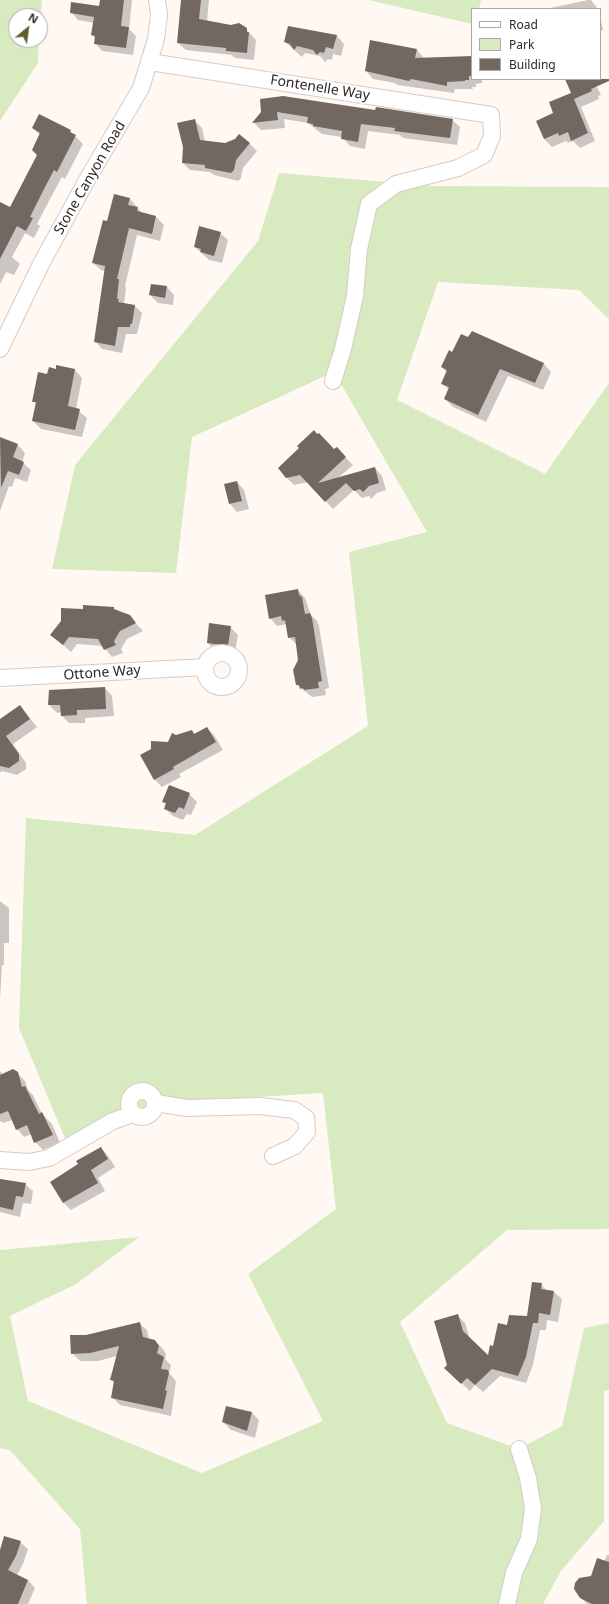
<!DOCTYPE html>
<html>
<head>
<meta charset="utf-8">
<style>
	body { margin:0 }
	#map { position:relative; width:609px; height:1604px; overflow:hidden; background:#fff8f3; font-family:"Noto Sans",sans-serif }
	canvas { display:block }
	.legend { position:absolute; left:471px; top:8px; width:130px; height:72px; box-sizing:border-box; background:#fff; border:1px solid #aba9a9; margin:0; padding:5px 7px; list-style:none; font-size:12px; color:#2e2927 }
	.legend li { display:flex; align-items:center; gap:8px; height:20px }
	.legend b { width:20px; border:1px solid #aba9a9 }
	.north { position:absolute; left:8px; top:8px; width:40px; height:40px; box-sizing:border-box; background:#fff; border:1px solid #aba9a9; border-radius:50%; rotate:29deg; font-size:11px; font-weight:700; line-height:16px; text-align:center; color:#2e2927 }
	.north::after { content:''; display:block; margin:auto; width:14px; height:18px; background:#5f5d2a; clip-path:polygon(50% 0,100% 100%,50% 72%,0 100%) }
</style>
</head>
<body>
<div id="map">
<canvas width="609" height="1604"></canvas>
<ul class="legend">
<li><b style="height:5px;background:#fff"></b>Road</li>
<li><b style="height:11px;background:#d8eac0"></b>Park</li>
<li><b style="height:11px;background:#726861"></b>Building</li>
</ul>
<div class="north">N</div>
</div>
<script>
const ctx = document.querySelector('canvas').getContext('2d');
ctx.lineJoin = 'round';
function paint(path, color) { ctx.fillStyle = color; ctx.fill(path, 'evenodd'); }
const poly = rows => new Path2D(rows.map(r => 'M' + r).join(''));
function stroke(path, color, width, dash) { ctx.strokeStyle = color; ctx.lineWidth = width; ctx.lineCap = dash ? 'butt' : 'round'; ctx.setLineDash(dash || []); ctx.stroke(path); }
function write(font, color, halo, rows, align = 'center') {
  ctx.font = font + ' "Noto Sans",sans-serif'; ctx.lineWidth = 4; ctx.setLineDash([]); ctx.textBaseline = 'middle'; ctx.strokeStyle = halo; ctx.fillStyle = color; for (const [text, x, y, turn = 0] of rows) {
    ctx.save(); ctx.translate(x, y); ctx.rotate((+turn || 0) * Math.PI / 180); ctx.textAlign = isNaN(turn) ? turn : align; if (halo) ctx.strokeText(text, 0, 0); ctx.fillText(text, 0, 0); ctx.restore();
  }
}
paint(poly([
	[0,0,42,0,40,28,40,16,16,16,16,40,39,40,38,63,0,121],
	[369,0,481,0,479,9,472,9,472,24],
	[279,173,434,186,609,187,609,319,579,290,438,282,397,400,545,474,609,383,609,1229,507,1230,400,1322,447,1423,519,1449,562,1426,584,1328,609,1323,609,1390,604,1391,604,1521,561,1571,543,1604,87,1604,80,1529,10,1450,0,1448,0,1250,139,1237,76,1284,10,1316,28,1401,202,1473,323,1421,248,1274,336,1209,323,1093,156,1103,154,1110,148,1116,137,1116,69,1148,19,1028,26,818,195,835,368,726,349,552,427,532,334,372,192,437,176,573,52,569,75,465,258,241]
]), '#d8eac0');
paint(poly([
	[101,0,132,0,129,29,136,36,133,55,102,51,95,43,95,38,92,35,94,23,78,20,71,12,100,7],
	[182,0,209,0,207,22,231,26,235,24,242,25,256,40,254,60,235,58,232,55,186,50,178,43],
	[588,0,591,0,598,9,546,9],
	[600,16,603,30,600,31],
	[289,27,337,36,344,44,341,56,333,54,332,60,328,59,325,62,320,56,305,53,302,57,285,42],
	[416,49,424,58,472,57,472,79,489,80,482,80,482,83,476,84,476,87,472,87,473,89,455,89,454,93,397,85,395,83,373,79,366,71],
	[570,79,593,79,601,95,598,96,599,99,581,107,595,141,580,148,573,141,568,143,566,141,552,147,544,139,537,121,555,114,572,93],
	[261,100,452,120,460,127,457,145,403,138,400,135,368,131,365,149,350,146,342,137,322,134,308,123,284,119,285,128,261,130,254,123,262,112],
	[194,120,202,128,205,142,225,144,249,143,257,151,243,168,241,178,238,181,214,175,210,172,190,170,183,163],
	[33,128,70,131,83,144,65,179,62,177,50,199,37,224,40,226,34,238,25,233,12,257,20,264,14,275,6,272,0,284,0,205,10,209,38,155,40,135],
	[129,198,143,214,156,217,164,225,160,241,137,235,125,286,126,288,124,304,135,306,142,313,137,334,126,334,122,353,102,349,95,341,105,271,101,270,93,263,108,222],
	[220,233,228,240,222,263,209,260,195,247],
	[167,287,174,295,173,305,158,303,150,295],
	[472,332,544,364,551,372,543,390,508,376,486,422,453,407,445,399,449,390,442,383,447,373,442,367],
	[57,370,75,370,82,378,76,409,87,418,82,437,41,429,33,421,37,405,33,401],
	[2,439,18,445,25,453,22,462,31,470,27,482,15,478,12,487,9,486,0,511,0,444],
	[335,450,344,456,353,465,338,478,375,468,382,476,386,490,377,493,371,499,369,496,362,498,354,490,333,509,308,482,294,485,286,477],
	[237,482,244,490,249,509,237,512,230,504],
	[298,590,305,598,311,615,317,621,319,626,329,688,325,689,326,695,312,697,297,685,299,660,297,645,289,637,287,624,277,626,270,618],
	[113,608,117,612,129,616,143,631,127,639,121,649,123,653,112,657,103,646,77,644,71,652,52,635,84,610],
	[230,627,238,635,235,653,215,651,208,643],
	[105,688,112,696,114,716,85,718,85,723,69,723,62,716,62,712,57,713,49,705,49,691],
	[20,706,37,727,13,744,26,763,26,769,17,775,2,771,0,773,0,720],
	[207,728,214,735,223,750,179,774,181,777,162,787,154,779,169,744,176,736,191,731,195,734],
	[189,794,197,802,191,815,187,814,183,820,173,816,165,809,167,805,163,802],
	[0,901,9,908,9,943,4,943,4,965,2,965,0,1000],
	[0,1071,3,1074,17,1073,25,1081,28,1090,33,1095,42,1114,52,1124,60,1143,43,1150,35,1142,32,1134,24,1137,17,1129,12,1120,3,1123,0,1121],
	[101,1148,108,1156,115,1167,98,1178,105,1191,71,1210,64,1203,52,1183],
	[0,1179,25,1184,33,1191,31,1204,23,1203,20,1217,0,1212],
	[541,1284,547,1291,554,1292,562,1299,558,1322,547,1320,546,1330,540,1330,533,1365,526,1383,500,1376,483,1392,475,1385,470,1391,453,1375,448,1365,457,1315,465,1323,470,1339,488,1356,508,1326,528,1317],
	[139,1323,147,1330,149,1340,155,1341,163,1349,166,1354,165,1359,171,1365,169,1373,176,1381,171,1416,120,1405,112,1397,114,1383,112,1380,117,1356,98,1361,80,1361,72,1353,86,1336],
	[227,1408,252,1413,259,1420,255,1438,231,1430,223,1422],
	[20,1542,28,1549,23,1564,17,1575,28,1580,35,1588,28,1604,0,1604,0,1554],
	[607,1555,609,1555,609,1604,587,1604,581,1598,592,1577,604,1562]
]), '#0003');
paint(poly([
	[100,0,124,0,121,26,129,27,126,48,94,44,95,36,91,35,94,17,70,13,71,2,99,6],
	[181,0,201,0,199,19,231,25,239,23,247,28,247,32,249,32,247,53,226,51,226,48,177,43],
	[288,26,337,35,333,49,326,47,324,53,320,52,317,55,313,50,297,46,294,50,290,44,284,42],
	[370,40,417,49,415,58,472,56,472,76,469,76,469,80,465,80,465,81,447,82,447,86,411,79,409,81,365,71],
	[565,79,609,79,609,81,591,89,592,91,574,99,588,133,571,141,568,132,559,136,558,133,544,139,536,121,553,113,549,102,571,93],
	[283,96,375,110,376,107,453,119,450,138,394,131,395,128,361,124,358,142,341,139,342,131,313,126,313,124,307,123,308,117,277,112,278,120,252,123,261,112,260,99],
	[39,114,71,130,70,132,76,135,57,172,54,170,43,191,30,217,33,218,26,231,17,226,0,259,0,202,10,207,37,155,32,150,40,133,32,128],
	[195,119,200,140,225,143,235,139,239,134,250,143,236,160,234,170,231,173,205,168,205,165,182,163,183,147,177,123],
	[114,194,130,198,128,205,138,207,137,211,156,216,152,234,129,228,117,279,119,279,117,299,119,299,118,302,135,305,132,324,130,324,130,327,118,327,115,346,94,342,105,266,92,263,103,220,107,221],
	[199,226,221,232,214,256,200,252,201,249,194,247],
	[151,284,167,286,165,298,149,295],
	[472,331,544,363,535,383,500,369,478,415,444,399,449,387,441,384,447,370,441,367,449,350,452,352,461,334,468,337],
	[56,365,75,369,68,406,80,409,75,430,32,421,36,402,32,402,38,372,47,374,49,367,56,369],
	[314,430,317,434,319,433,334,449,337,447,346,457,318,483,375,467,379,483,369,486,363,492,360,489,354,491,346,483,325,502,300,475,286,478,278,468,299,448,297,446],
	[0,437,18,444,13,457,24,462,19,475,8,471,1,488],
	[237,481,242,501,229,504,224,484],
	[298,589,299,595,302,597,305,614,310,613,312,618,322,681,318,682,319,688,304,690,303,688,300,689,299,685,296,685,293,670,298,660,295,637,288,638,285,620,282,621,281,616,269,619,265,595],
	[83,605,114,607,114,609,130,615,136,623,120,631,114,641,116,645,104,650,98,639,69,637,63,645,50,635,61,621,61,608,83,609],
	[209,623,231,626,228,646,207,643],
	[105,687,106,709,77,710,77,715,61,716,60,705,48,705,49,690],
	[20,705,30,719,6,736,19,754,19,761,9,768,0,766,0,719],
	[207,727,216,742,173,767,174,769,154,780,140,755,151,749,151,741,168,742,172,733,176,735,192,730,194,734],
	[169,785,190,793,184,809,179,807,175,813,164,809,166,803,162,802],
	[13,1069,18,1072,22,1087,25,1086,39,1114,42,1112,44,1116,53,1135,34,1143,27,1125,16,1130,8,1111,0,1114,0,1075],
	[101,1147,108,1159,91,1170,98,1183,63,1203,50,1182,78,1164,76,1161],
	[0,1179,26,1183,23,1197,16,1196,13,1210,0,1207],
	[532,1282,542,1283,541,1289,554,1291,550,1315,539,1313,538,1323,533,1323,526,1357,518,1376,492,1369,475,1385,467,1378,461,1384,444,1368,447,1365,434,1321,458,1314,463,1331,488,1355,490,1345,493,1346,498,1323,507,1325,509,1315,527,1316],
	[140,1322,143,1337,155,1340,159,1346,157,1353,164,1357,161,1369,168,1370,169,1373,165,1390,167,1391,163,1409,111,1398,114,1381,110,1380,119,1346,90,1353,71,1354,70,1335,86,1335],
	[226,1406,252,1412,247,1431,222,1422],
	[4,1536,21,1541,16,1556,8,1570,28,1580,18,1604,0,1604,0,1550],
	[597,1558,609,1562,609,1604,592,1604,580,1598,574,1589,575,1583,579,1578,591,1576]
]), '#726861');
const minor = poly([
	[150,62,491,115,492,136,484,155,458,168,396,184,369,204,359,249,355,296,343,349,333,381],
	[0,349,41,264,88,178,141,88,156,39,159,15,157,0],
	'205 670a17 17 0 1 1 34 0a17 17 0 1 1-34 0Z',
	[0,678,205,667],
	'129 1104a13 13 0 1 1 26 0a13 13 0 1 1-26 0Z',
	[156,1103,187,1108,260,1106,294,1110,306,1118,307,1132,295,1146,273,1156],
	[0,1160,29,1162,49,1158,113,1121,133,1114],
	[507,1604,514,1573,529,1539,533,1508,528,1478,519,1449]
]);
stroke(minor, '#d7cbc4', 18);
stroke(minor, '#fff', 16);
write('14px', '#2e2927', '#fff', [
	["Fontenelle Way",320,88,9],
	["Stone Canyon Road",90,178,-60],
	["Ottone Way",102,673,-4]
]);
</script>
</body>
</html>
